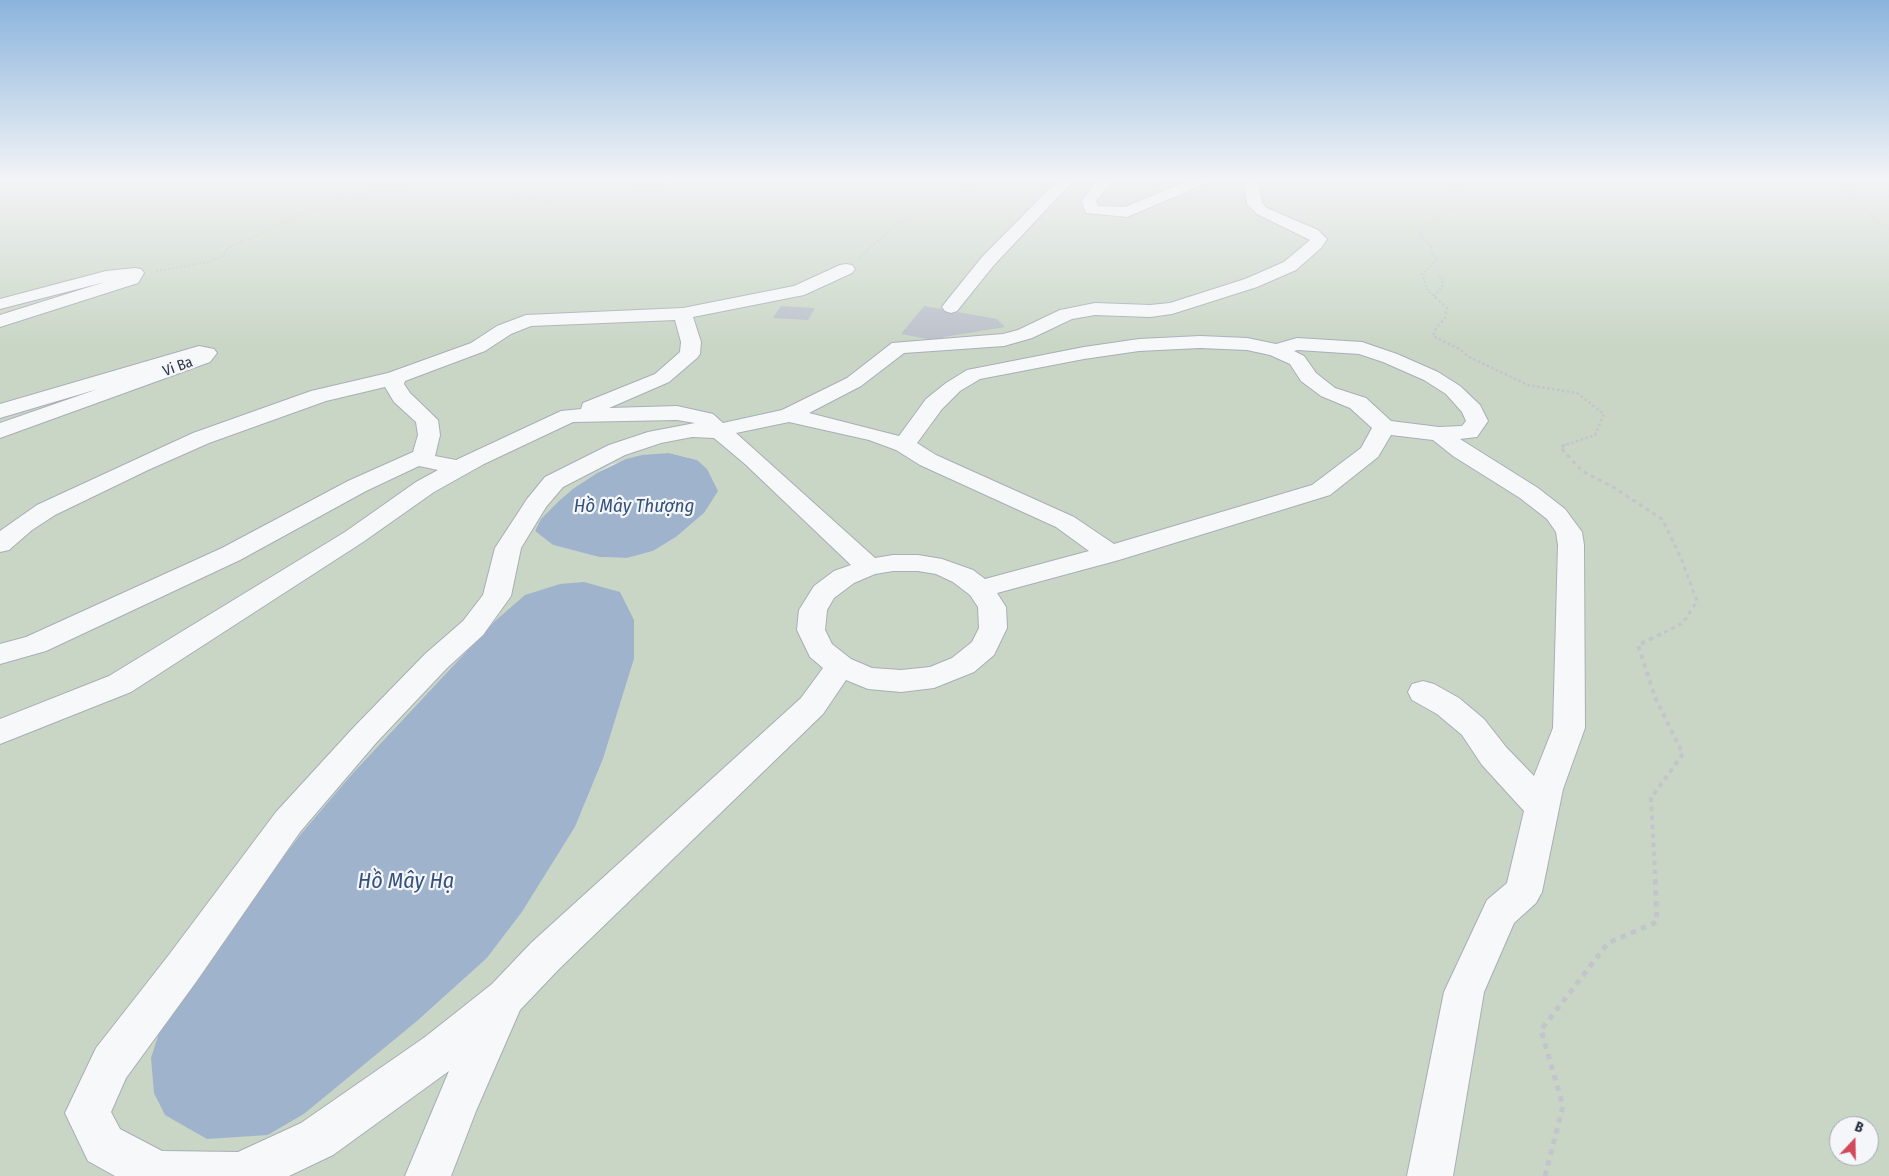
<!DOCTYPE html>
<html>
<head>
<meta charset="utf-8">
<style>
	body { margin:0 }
	#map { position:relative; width:1889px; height:1176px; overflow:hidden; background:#e4e7ec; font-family:"Fira Sans Condensed",sans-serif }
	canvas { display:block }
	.north { position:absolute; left:1829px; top:1116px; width:50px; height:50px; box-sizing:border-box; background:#f4f6f9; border:1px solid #a4a8b1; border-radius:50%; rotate:21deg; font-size:14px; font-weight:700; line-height:20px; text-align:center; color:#2b3445 }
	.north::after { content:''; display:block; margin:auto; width:18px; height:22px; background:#d1495b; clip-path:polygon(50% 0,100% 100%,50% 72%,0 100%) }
</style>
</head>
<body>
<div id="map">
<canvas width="1889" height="1176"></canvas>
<div class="north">B</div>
</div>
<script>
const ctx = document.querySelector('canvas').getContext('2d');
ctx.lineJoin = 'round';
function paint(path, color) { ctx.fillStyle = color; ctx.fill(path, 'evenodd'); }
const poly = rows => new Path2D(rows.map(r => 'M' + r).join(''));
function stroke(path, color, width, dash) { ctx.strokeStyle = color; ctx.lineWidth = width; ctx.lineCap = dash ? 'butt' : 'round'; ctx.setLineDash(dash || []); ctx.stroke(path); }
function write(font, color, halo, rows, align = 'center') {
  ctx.font = font + ' "Fira Sans Condensed",sans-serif'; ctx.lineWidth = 4.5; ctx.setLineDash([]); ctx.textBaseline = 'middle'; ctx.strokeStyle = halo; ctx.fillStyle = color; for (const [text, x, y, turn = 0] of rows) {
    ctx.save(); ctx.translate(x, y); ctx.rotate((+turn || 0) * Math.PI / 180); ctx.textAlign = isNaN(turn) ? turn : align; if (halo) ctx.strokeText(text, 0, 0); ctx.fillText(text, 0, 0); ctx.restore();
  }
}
paint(poly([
	[0,180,1889,180,1889,1176,0,1176],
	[669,453,697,460,704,513,676,537,653,551,627,558,599,557,553,545,535,531,574,488,597,473,612,464],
	[495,621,634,659,603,759,575,827,522,912,487,958,416,1022,304,1114,268,1135,220,940,300,835,352,774],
	[1839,1126,1869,1126,1869,1156,1839,1156]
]), '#c9d6c5');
paint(poly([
	[669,453,697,460,707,469,718,491,704,513,676,537,653,551,627,558,599,557,553,545,535,531,541,519,559,501,574,488,597,473,626,459,642,455],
	[584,582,620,592,634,620,634,659,603,759,575,827,522,912,487,958,416,1022,304,1114,268,1135,207,1139,165,1115,154,1093,151,1058,166,1011,300,835,352,774,495,621,525,595,560,584]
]), '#9fb4cc');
paint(poly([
	[781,306,815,308,808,320,773,318],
	[924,306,997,319,1005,327,944,337,938,341,901,334]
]), '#bbc0ca');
const minor = poly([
	[1058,180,1074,180,994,265,957,311,951,313,945,311,942,307,945,303,982,257,1058,180],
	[1097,180,1113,180,1096,201,1098,206,1125,207,1190,180,1209,180,1207,183,1127,217,1086,213,1082,201,1097,180],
	[1249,180,1265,180,1259,186,1262,203,1267,208,1318,230,1327,239,1321,248,1296,270,1257,287,1172,314,1150,317,1095,315,1072,319,1032,338,1004,346,904,353,861,386,809,413,899,436,926,399,946,383,967,370,1084,347,1139,339,1200,336,1247,338,1276,344,1297,338,1362,342,1397,354,1438,372,1460,386,1480,405,1488,421,1477,437,1460,439,1538,488,1565,509,1582,532,1584,545,1585,728,1563,789,1542,892,1536,903,1514,923,1484,992,1453,1176,1407,1176,1444,992,1487,900,1507,883,1524,811,1482,765,1462,735,1437,714,1412,700,1408,692,1412,684,1423,681,1434,684,1459,698,1484,719,1506,747,1534,776,1553,728,1558,545,1556,532,1547,519,1520,498,1453,456,1433,440,1391,435,1378,457,1330,495,1119,560,997,593,1006,607,1007,628,994,655,974,672,934,688,901,692,868,689,846,680,823,714,559,969,520,1010,476,1111,451,1176,405,1176,449,1071,333,1155,289,1176,115,1176,88,1161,65,1113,96,1048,168,956,276,812,354,727,425,654,463,621,483,595,495,548,527,499,545,477,609,445,648,432,695,423,677,420,573,422,484,464,434,492,363,542,131,692,0,744,0,719,109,676,345,532,416,482,438,470,419,466,366,491,240,560,46,651,0,664,0,644,26,637,222,548,348,481,413,452,418,435,416,422,394,402,385,387,326,401,209,443,148,470,55,515,32,530,9,550,0,552,0,531,37,505,193,433,311,391,388,373,471,343,497,326,526,315,683,308,794,286,840,265,846,264,852,265,855,269,852,273,804,295,693,317,701,342,700,354,697,358,669,382,609,408,677,406,713,414,723,423,782,410,847,378,892,343,1003,334,1018,330,1060,310,1095,303,1150,305,1170,303,1245,279,1284,262,1310,240,1257,214,1247,204,1245,185,1249,180],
	[675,320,681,342,680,352,655,374,583,403,581,409,561,411,456,460,435,456,440,435,438,420,410,393,404,384,405,381,485,351,511,334,531,326,675,320],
	[1200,348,1247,350,1270,355,1290,364,1301,381,1321,396,1350,408,1372,428,1361,448,1312,485,1114,544,1074,517,936,455,917,443,942,409,960,391,980,379,1084,359,1139,351,1200,348],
	[1298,350,1359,354,1383,362,1424,380,1446,394,1462,412,1466,421,1462,426,1439,427,1391,421,1366,398,1335,388,1316,373,1304,356,1294,351,1298,350],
	[789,422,869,440,896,450,920,465,1056,527,1089,551,985,579,973,570,942,559,918,555,893,555,875,558,736,433,789,422],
	[692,437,714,438,745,464,851,565,834,571,814,586,799,610,797,630,810,657,823,668,801,698,531,943,492,984,425,1037,301,1123,238,1152,162,1151,120,1129,111,1112,126,1078,196,982,300,832,376,743,447,668,483,635,511,596,521,548,546,507,563,487,625,455,661,443,692,437],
	[893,571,918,571,936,574,953,582,970,595,978,607,979,628,972,642,952,658,930,667,901,670,872,668,851,659,832,644,825,630,827,610,834,598,854,583,875,574,893,571],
	[135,268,141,269,144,273,138,283,0,327,0,315,105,282,0,309,0,299,106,271,135,268],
	[199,346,214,349,217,353,210,362,0,438,0,423,98,389,0,418,0,404,199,346]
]);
stroke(minor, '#a9aeb7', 2);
stroke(poly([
	[1865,180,1844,186,1851,199,1875,217,1882,226,1889,229],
	[859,258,897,224,966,191,976,180],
	[156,271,209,262,223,256,227,249,235,244,264,233,286,220,324,207,347,195,386,191,459,197,483,195,562,202,603,200,671,180],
	[1434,296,1442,287,1443,280,1439,275],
	[1437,298,1428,291,1422,274,1437,260,1432,254,1431,246,1419,234,1444,210,1458,208,1446,199,1456,191,1458,180]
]), '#c2c5cb', 2, [2, 2]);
stroke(poly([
	[1435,297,1447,308,1445,318,1436,328,1433,336,1459,349,1469,357,1528,385,1577,393,1604,414,1595,435,1562,446]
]), '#c2c5cb', 2.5, [2.5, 2.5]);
stroke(poly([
	[1565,445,1560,447,1582,471,1613,487,1662,519,1681,558,1697,601,1683,623,1659,635]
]), '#c2c5cb', 3, [4, 4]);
stroke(poly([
	[1655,874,1651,798,1683,754,1655,697,1638,645,1661,634]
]), '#c2c5cb', 4, [4.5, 4.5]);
stroke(poly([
	[1545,1176,1563,1106,1541,1030,1608,943,1657,922,1655,872]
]), '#c2c5cb', 5, [5.5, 5.5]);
paint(minor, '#f7f8fa');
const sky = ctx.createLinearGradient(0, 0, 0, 345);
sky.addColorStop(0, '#8bb4dd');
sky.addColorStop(0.52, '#f3f4f6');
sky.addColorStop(1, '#f3f4f600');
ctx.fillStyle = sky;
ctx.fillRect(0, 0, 1889, 345);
write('15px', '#2b3445', '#f4f6f9', [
	["Vi Ba",178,367,-20]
]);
write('italic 19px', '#34527a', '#f4f6f9', [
	["Hồ Mây Thượng",634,507]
]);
write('italic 22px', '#34527a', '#f4f6f9', [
	["Hồ Mây Hạ",406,882]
]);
</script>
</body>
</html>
